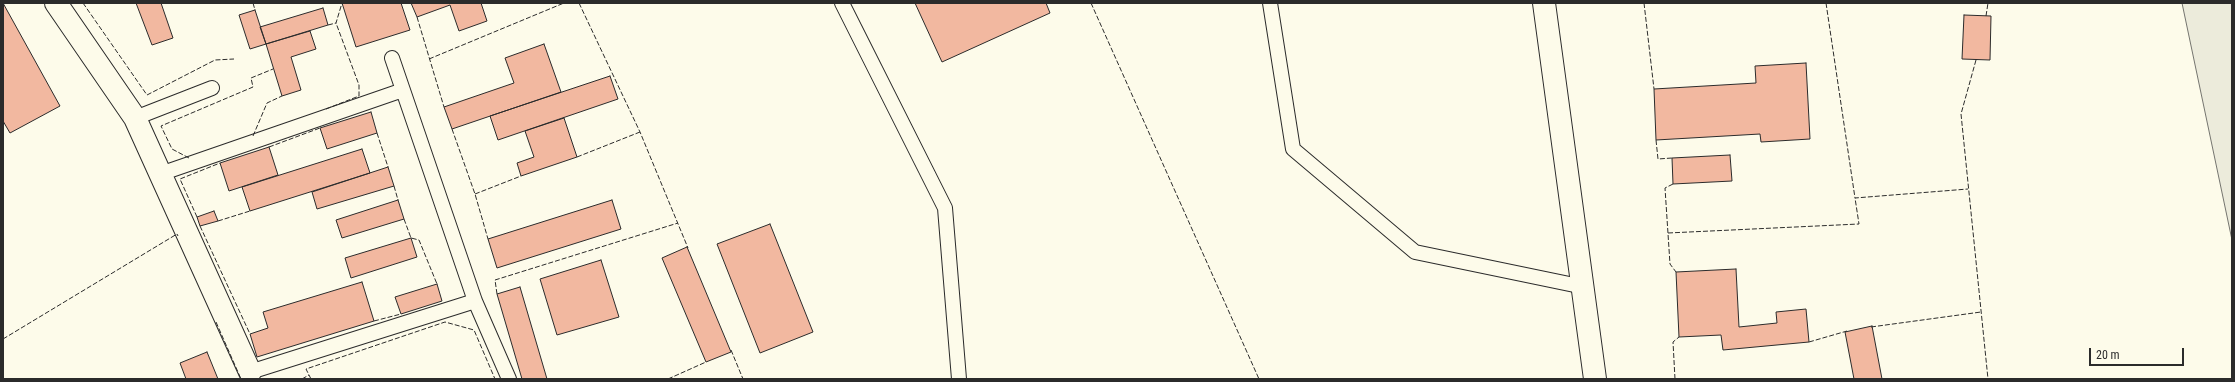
<!DOCTYPE html>
<html>
<head>
<meta charset="utf-8">
<style>
	body { margin:0 }
	#map { position:relative; width:2235px; height:382px; overflow:hidden; background:#fdfbea; font-family:"Roboto Condensed",sans-serif }
	canvas { display:block }
	.frame { position:absolute; inset:0; border:4px solid #2b2b2b; pointer-events:none }
	.scale { position:absolute; left:2089px; top:348px; width:95px; height:18px; box-sizing:border-box; border:2px solid #2b2b2b; border-top:0; padding-left:5px; font-size:12px; line-height:14px; white-space:nowrap; color:#2b2b2b; -webkit-text-stroke:3px #fdfbea; paint-order:stroke }
</style>
</head>
<body>
<div id="map">
<canvas width="2235" height="382"></canvas>
<div class="frame"></div>
<div class="scale">20 m</div>
</div>
<script>
const ctx = document.querySelector('canvas').getContext('2d');
ctx.lineJoin = 'round';
function paint(path, color) { ctx.fillStyle = color; ctx.fill(path, 'evenodd'); }
const poly = rows => new Path2D(rows.map(r => 'M' + r).join(''));
function stroke(path, color, width, dash) { ctx.strokeStyle = color; ctx.lineWidth = width; ctx.lineCap = dash ? 'butt' : 'round'; ctx.setLineDash(dash || []); ctx.stroke(path); }
const green = poly([
	[2182,3,2232,3,2232,240,2182,3]
]);
paint(green, '#ecebdb');
stroke(green, '#74746e', 1);
const building = poly([
	[3,3,60,106,10,133,3,121,3,3],
	[136,3,161,3,173,38,152,45,136,3],
	[342,3,401,3,410,30,356,47,342,3],
	[411,3,481,3,487,21,459,31,450,5,417,17,411,3],
	[915,3,1046,3,1050,13,942,62,915,3],
	[323,8,328,25,266,44,260,27,323,8],
	[255,10,266,44,250,49,239,15,255,10],
	[1964,15,1991,16,1990,60,1962,59,1964,15],
	[310,31,316,49,291,57,301,90,282,96,266,44,310,31],
	[544,44,561,92,452,129,444,107,514,83,505,58,544,44],
	[1806,63,1810,139,1761,142,1760,134,1656,140,1654,89,1756,83,1755,66,1806,63],
	[610,76,618,99,498,140,490,116,610,76],
	[371,112,377,133,327,149,320,128,371,112],
	[564,118,577,157,521,176,517,163,534,157,525,131,564,118],
	[269,147,278,175,229,191,220,163,269,147],
	[362,149,370,173,250,211,242,187,362,149],
	[1730,155,1732,181,1673,184,1672,158,1730,155],
	[388,167,394,186,317,209,312,192,388,167],
	[398,200,404,219,342,238,336,220,398,200],
	[612,200,621,229,497,268,488,239,612,200],
	[214,211,218,221,200,226,197,217,214,211],
	[770,224,813,332,760,353,717,244,770,224],
	[411,238,417,257,351,278,345,258,411,238],
	[687,247,731,352,706,362,662,258,687,247],
	[601,260,619,317,557,335,540,279,601,260],
	[1736,269,1739,327,1777,323,1776,312,1806,309,1809,342,1723,350,1721,335,1679,337,1676,272,1736,269],
	[362,282,374,321,257,357,250,334,268,328,263,312,362,282],
	[437,284,442,301,401,314,395,297,437,284],
	[520,287,547,379,522,379,497,294,520,287],
	[1872,326,1882,379,1854,379,1845,332,1872,326],
	[207,352,218,379,186,379,180,363,207,352]
]);
paint(building, '#f2b8a0');
stroke(building, '#2b2b2b', 1);
const service = poly([
	[842,3,945,208,959,379],
	[1270,3,1293,149,1415,252,1584,287],
	[392,58,475,301,509,379],
	[135,118,212,88],
	[160,174,403,90],
	[250,372,475,301]
]);
const minor = poly([
	[56,3,135,118,250,372],
	[1544,3,1595,379]
]);
stroke(service, '#2b2b2b', 16);
stroke(minor, '#2b2b2b', 24);
stroke(service, '#fdfbea', 14);
stroke(minor, '#fdfbea', 22);
stroke(poly([
	[83,3,147,95,215,60,234,59],
	[253,3,255,10],
	[579,3,640,132,688,248],
	[1091,3,1259,379],
	[1644,3,1654,89],
	[1826,3,1855,198,1968,189],
	[1986,16,1988,3],
	[417,17,444,107],
	[328,25,336,23,342,3],
	[429,59,564,3],
	[1976,60,1961,114,1988,379],
	[326,109,359,96,359,85,336,23],
	[452,129,475,194,488,239],
	[377,133,388,167],
	[253,136,267,103,282,96],
	[1656,140,1658,159,1672,158],
	[269,147,320,128],
	[577,157,640,132],
	[189,158,172,149,161,126,253,87,251,78,273,69],
	[1673,184,1665,188,1670,264,1676,272],
	[394,186,398,200],
	[475,194,521,176],
	[197,217,180,179,220,163],
	[404,219,411,238,419,240,437,284],
	[218,221,250,211],
	[200,226,250,334],
	[1668,233,1859,224,1855,198],
	[497,294,495,280,678,223],
	[374,321,401,314],
	[216,322,241,379],
	[1871,327,1981,312],
	[3,339,177,234,178,236],
	[1809,342,1847,331],
	[731,350,743,379],
	[302,379,309,375],
	[311,379,306,369,445,322,474,330,495,379],
	[668,379,706,362],
	[1675,379,1673,342,1679,337]
]), '#2b2b2b', 1, [5, 2]);
</script>
</body>
</html>
